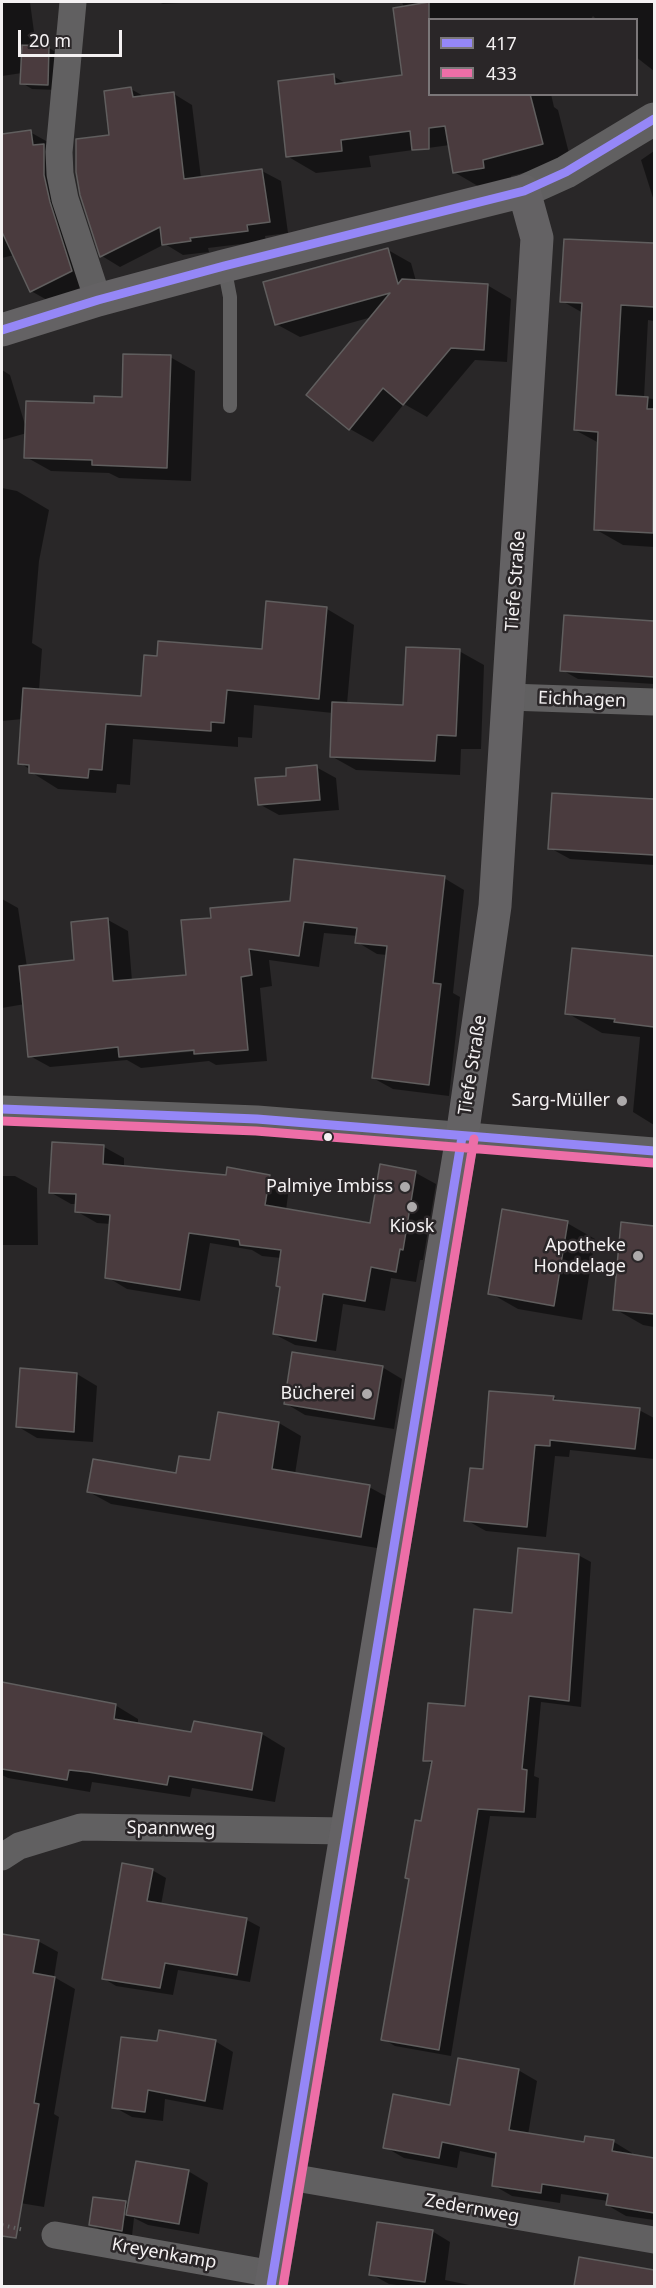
<!DOCTYPE html>
<html>
<head>
<meta charset="utf-8">
<style>
	body { margin:0 }
	#map { position:relative; width:656px; height:2288px; overflow:hidden; background:#292728; font-family:"Noto Sans",sans-serif }
	canvas { display:block }
	.frame { position:absolute; inset:0; border:3px solid #f4f1f2; pointer-events:none }
	.legend { position:absolute; left:428px; top:18px; width:210px; height:78px; box-sizing:border-box; background:#2a2628; border:2px solid #7b7779; margin:0; padding:8px 10px; list-style:none; font-size:18px; color:#f4f1f2 }
	.legend li { display:flex; align-items:center; gap:12px; height:30px }
	.legend b { width:30px; border:2px solid #7b7779 }
	.scale { position:absolute; left:18px; top:30px; width:104px; height:27px; box-sizing:border-box; border:3px solid #f4f1f2; border-top:0; padding-left:8px; font-size:18px; line-height:21px; white-space:nowrap; color:#f4f1f2; -webkit-text-stroke:4px #2a2628; paint-order:stroke }
</style>
</head>
<body>
<div id="map">
<canvas width="656" height="2288"></canvas>
<div class="frame"></div>
<ul class="legend">
<li><b style="height:8px;background:#9587f7"></b>417</li>
<li><b style="height:8px;background:#ed6ea7"></b>433</li>
</ul>
<div class="scale">20 m</div>
</div>
<script>
const ctx = document.querySelector('canvas').getContext('2d');
ctx.lineJoin = 'round';
function paint(path, color) { ctx.fillStyle = color; ctx.fill(path, 'evenodd'); }
const poly = rows => new Path2D(rows.map(r => 'M' + r).join(''));
function stroke(path, color, width, dash) { ctx.strokeStyle = color; ctx.lineWidth = width; ctx.lineCap = dash ? 'butt' : 'round'; ctx.setLineDash(dash || []); ctx.stroke(path); }
function write(font, color, halo, rows, align = 'center') {
  ctx.font = font + ' "Noto Sans",sans-serif'; ctx.lineWidth = 5; ctx.setLineDash([]); ctx.textBaseline = 'middle'; ctx.strokeStyle = halo; ctx.fillStyle = color; for (const [text, x, y, turn = 0] of rows) {
    ctx.save(); ctx.translate(x, y); ctx.rotate((+turn || 0) * Math.PI / 180); ctx.textAlign = isNaN(turn) ? turn : align; if (halo) ctx.strokeText(text, 0, 0); ctx.fillText(text, 0, 0); ctx.restore();
  }
}
paint(poly([
	[2,2,30,2,36,47,49,48,59,54,57,90,32,89,22,83,22,73,2,76],
	[158,2,200,2,163,4],
	[402,2,654,2,654,71,636,57,636,20,597,20,593,16,590,20,430,20,430,94,551,94,554,107,558,110,571,161,511,176,512,184,483,189,454,172,450,145,369,156,371,167,316,173,287,156,333,76,347,84,404,76,404,8],
	[131,89,145,97,174,94,192,105,201,178,262,171,281,181,288,233,265,236,266,241,208,248,209,252,183,255,165,244,120,267,102,256,111,136],
	[30,132,55,146,96,285,56,305,31,291,14,255,2,258,2,136],
	[654,151,654,201,641,160],
	[565,240,654,245,654,321,648,320,644,398,654,399,654,547,623,545,595,529,599,443,575,430,583,313,562,301],
	[388,250,411,263,416,281,487,285,511,299,507,362,475,360,427,417,404,404,373,442,350,429,308,395,372,317,300,337,276,324],
	[170,357,195,371,191,481,119,478,109,473,51,471,26,457,27,433,2,440,2,370,10,375,26,428,96,404,123,398],
	[2,488,17,491,49,510,39,561,32,643,42,649,39,690,143,697,263,651,327,609,354,625,347,704,405,707,459,651,484,665,481,749,461,749,460,775,356,770,331,756,333,713,254,705,252,738,238,737,238,747,133,739,130,785,117,784,116,793,58,789,31,772,31,770,20,763,23,719,2,721],
	[565,617,654,623,654,684,578,679,562,670],
	[316,767,336,778,339,810,279,815,259,804,288,777],
	[554,794,654,801,654,865,570,859,550,848],
	[444,878,464,890,453,993,460,997,449,1096,393,1089,373,1078,387,955,377,954,357,942,358,936,324,933,319,967,269,960,272,986,260,988,267,1061,216,1065,209,1061,141,1068,127,1060,50,1067,30,1056,25,1004,2,1008,2,899,18,908,27,967,76,962,108,920,128,931,132,981,188,976,213,919,291,902],
	[201,1048,201,1051,125,1057,125,1055],
	[573,950,654,957,654,1125,633,1112,640,1037,602,1033,567,1013],
	[104,1147,124,1158,124,1168,227,1177,269,1176,289,1188,286,1210,371,1225,416,1173,436,1184,423,1260,420,1260,416,1282,391,1278,385,1311,343,1304,336,1351,295,1345,274,1334,282,1288,281,1258,262,1256,252,1250,210,1243,200,1301,127,1289,107,1277,111,1224,97,1223,76,1211,77,1204,71,1204,50,1192],
	[2,1176,15,1176,37,1188,38,1245,2,1245],
	[567,1223,595,1239,582,1320,518,1309,490,1293],
	[623,1224,654,1227,654,1327,643,1325,615,1309],
	[382,1367,402,1379,394,1429,305,1415,285,1403],
	[21,1370,77,1374,97,1386,93,1442,37,1438,17,1426],
	[553,1397,562,1402,639,1410,654,1418,654,1459,570,1450,569,1457,555,1456,546,1537,486,1531,466,1520,485,1471],
	[279,1423,301,1436,295,1474,369,1487,391,1499,383,1549,111,1504,89,1492,177,1475,211,1462],
	[578,1555,591,1562,581,1707,541,1702,534,1776,539,1778,536,1818,490,1816,451,2056,395,2046,383,2039,433,1764,425,1760,466,1707,514,1615],
	[2,1684,115,1705,138,1719,138,1724,193,1734,262,1734,285,1748,275,1802,192,1788,190,1797,92,1782,90,1792,8,1778,2,1775],
	[152,1870,166,1878,161,1905,247,1920,260,1927,250,1982,178,1970,173,1995,116,1986,103,1978],
	[2,1935,38,1941,58,1952,54,1977,75,1989,54,2114,59,2117,44,2207,2,2200],
	[215,2041,233,2052,223,2110,165,2099,163,2121,132,2117,114,2107,158,2043],
	[518,2070,537,2081,528,2135,585,2144,614,2142,632,2153,632,2156,649,2158,654,2162,654,2220,626,2216,607,2205,608,2201,561,2194,560,2203,512,2196,493,2185,497,2159,460,2151,457,2168,404,2158,385,2147],
	[188,2171,208,2183,199,2234,148,2225,134,2218,132,2236,101,2230,91,2224,126,2203,130,2205],
	[432,2231,450,2242,445,2280,474,2286,404,2286,389,2284,371,2274],
	[580,2259,649,2279,648,2286,576,2286]
]), '#0007');
const building = poly([
	[429,2,429,94,530,94,543,144,483,160,484,168,453,173,445,126,429,128,429,149,412,150,410,131,341,140,342,151,286,157,278,81,334,74,335,84,402,75,393,8,429,2],
	[22,45,49,46,48,85,20,84,22,45],
	[131,87,133,97,174,92,184,179,262,169,270,222,247,225,248,231,190,238,191,241,162,245,160,227,100,257,80,195,76,172,76,139,109,135,104,91,131,87],
	[31,130,33,145,44,144,44,175,50,202,72,271,30,292,2,232,2,134,31,130],
	[564,239,654,243,654,307,621,305,616,395,648,397,647,409,654,409,653,533,594,530,598,432,574,430,582,303,560,302,564,239],
	[388,248,398,284,402,279,488,284,484,350,451,348,403,405,383,388,349,430,306,395,390,293,275,325,263,282,388,248],
	[123,354,171,355,167,468,92,465,92,460,24,458,26,401,94,403,94,396,122,397,123,354],
	[266,601,327,607,319,699,227,690,224,723,211,722,211,731,106,724,102,770,89,769,88,778,29,773,29,765,18,764,23,688,141,696,144,655,157,656,158,641,262,649,266,601],
	[564,615,654,621,654,677,560,671,564,615],
	[406,647,460,649,456,736,437,735,435,761,330,757,332,702,403,705,406,647],
	[317,765,320,800,258,805,255,778,286,776,286,768,317,765],
	[552,793,654,799,654,855,548,849,552,793],
	[294,859,445,876,433,983,441,984,429,1085,372,1078,387,946,355,943,357,928,304,922,299,956,249,949,252,975,241,977,248,1050,194,1054,194,1050,119,1057,118,1047,28,1057,19,966,74,960,71,922,108,918,113,981,186,975,181,920,211,918,210,908,290,901,294,859],
	[572,948,654,956,654,1027,614,1022,615,1019,565,1014,572,948],
	[52,1142,104,1145,103,1164,226,1175,227,1167,270,1175,265,1205,370,1223,380,1164,416,1171,403,1250,400,1249,396,1272,371,1267,365,1301,323,1294,316,1341,273,1334,280,1287,276,1286,281,1250,240,1245,239,1240,189,1233,180,1290,105,1278,110,1215,75,1212,76,1194,49,1193,52,1142],
	[502,1209,568,1221,554,1306,488,1294,502,1209],
	[621,1222,654,1226,654,1314,613,1310,621,1222],
	[292,1352,383,1366,374,1419,284,1404,292,1352],
	[20,1368,77,1373,74,1432,16,1427,20,1368],
	[489,1391,554,1396,553,1400,640,1408,635,1449,550,1440,550,1446,535,1445,527,1527,464,1521,470,1468,483,1469,489,1391],
	[218,1412,279,1422,272,1469,370,1485,361,1537,87,1492,93,1459,176,1473,179,1456,210,1460,218,1412],
	[518,1548,579,1554,569,1701,529,1696,522,1769,527,1770,524,1812,478,1809,439,2050,381,2040,409,1879,405,1878,415,1820,421,1821,432,1761,423,1761,428,1703,465,1706,474,1609,512,1613,518,1548],
	[2,1682,116,1704,114,1719,191,1732,194,1721,262,1733,252,1790,169,1776,167,1785,88,1772,69,1770,67,1780,2,1769,2,1682],
	[122,1863,153,1869,147,1901,247,1918,237,1975,165,1963,160,1988,102,1979,122,1863],
	[2,1934,39,1940,33,1973,55,1977,34,2103,39,2104,16,2238,2,2236,2,1934],
	[159,2030,216,2040,205,2101,148,2090,145,2112,112,2108,121,2037,157,2041,159,2030],
	[458,2058,519,2069,509,2130,584,2142,585,2136,614,2140,612,2151,654,2158,654,2213,606,2205,608,2194,542,2184,541,2193,492,2186,496,2153,442,2142,439,2158,383,2148,393,2094,450,2105,458,2058],
	[136,2161,189,2170,179,2224,126,2215,136,2161],
	[93,2197,126,2201,122,2231,89,2225,93,2197],
	[377,2222,433,2230,425,2282,369,2275,377,2222],
	[579,2257,654,2270,654,2286,574,2286,579,2257]
]);
paint(building, '#4a3b3e');
stroke(building, '#605e5e', 1.5);
stroke(poly([
	[2,2225,24,2230]
]), '#616161', 4, [1.5, 4.5]);
stroke(poly([
	[224,266,230,297,230,406]
]), '#616061', 14);
stroke(poly([
	[73,2,59,152,60,174,65,199,98,300],
	[509,697,654,702],
	[2,1109,257,1119,654,1151],
	[2,1857,19,1846,81,1827,347,1831],
	[290,2177,654,2240],
	[55,2235,273,2274]
]), '#616061', 27);
stroke(poly([
	[524,191,566,172,654,119]
]), '#616061', 33);
stroke(poly([
	[2,330,98,300,224,266,524,191,537,238,495,906,462,1137,271,2286]
]), '#646264', 33);
stroke(poly([
	[2,330,98,300,224,266,524,191,566,172,654,119],
	[2,1109,257,1119,654,1151],
	[271,2286,462,1137]
]), '#9587f7', 9);
stroke(poly([
	[2,1121,256,1131,653,1163],
	[283,2286,474,1139]
]), '#ed6ea7', 9);
for (const [x, y, r, color] of [
	[622,1101,6,"#adaaab"],
	[328,1137,5,"#f4f1f2"],
	[405,1187,6,"#adaaab"],
	[412,1207,6,"#adaaab"],
	[638,1256,6,"#adaaab"],
	[367,1394,6,"#adaaab"]
]) { const dot = new Path2D(); dot.arc(x, y, r, 0, 2 * Math.PI); ctx.fillStyle = color; ctx.fill(dot); stroke(dot, '#2a2628', 2); }
write('18px', '#f4f1f2', '#2a2628', [
	["Tiefe Straße",516,581,-86],
	["Eichhagen",582,700,2],
	["Tiefe Straße",473,1065,-81],
	["Spannweg",171,1829,1],
	["Zedernweg",472,2209,10],
	["Kreyenkamp",164,2254,10]
]);
write('18px', '#f4f1f2', '#2a2628', [
	["Sarg-Müller",610,1101],
	["Palmiye Imbiss",393,1187],
	["Kiosk",412,1227,"center"],
	["Apotheke",626,1246],
	["Hondelage",626,1267],
	["Bücherei",355,1394]
], 'right');
</script>
</body>
</html>
